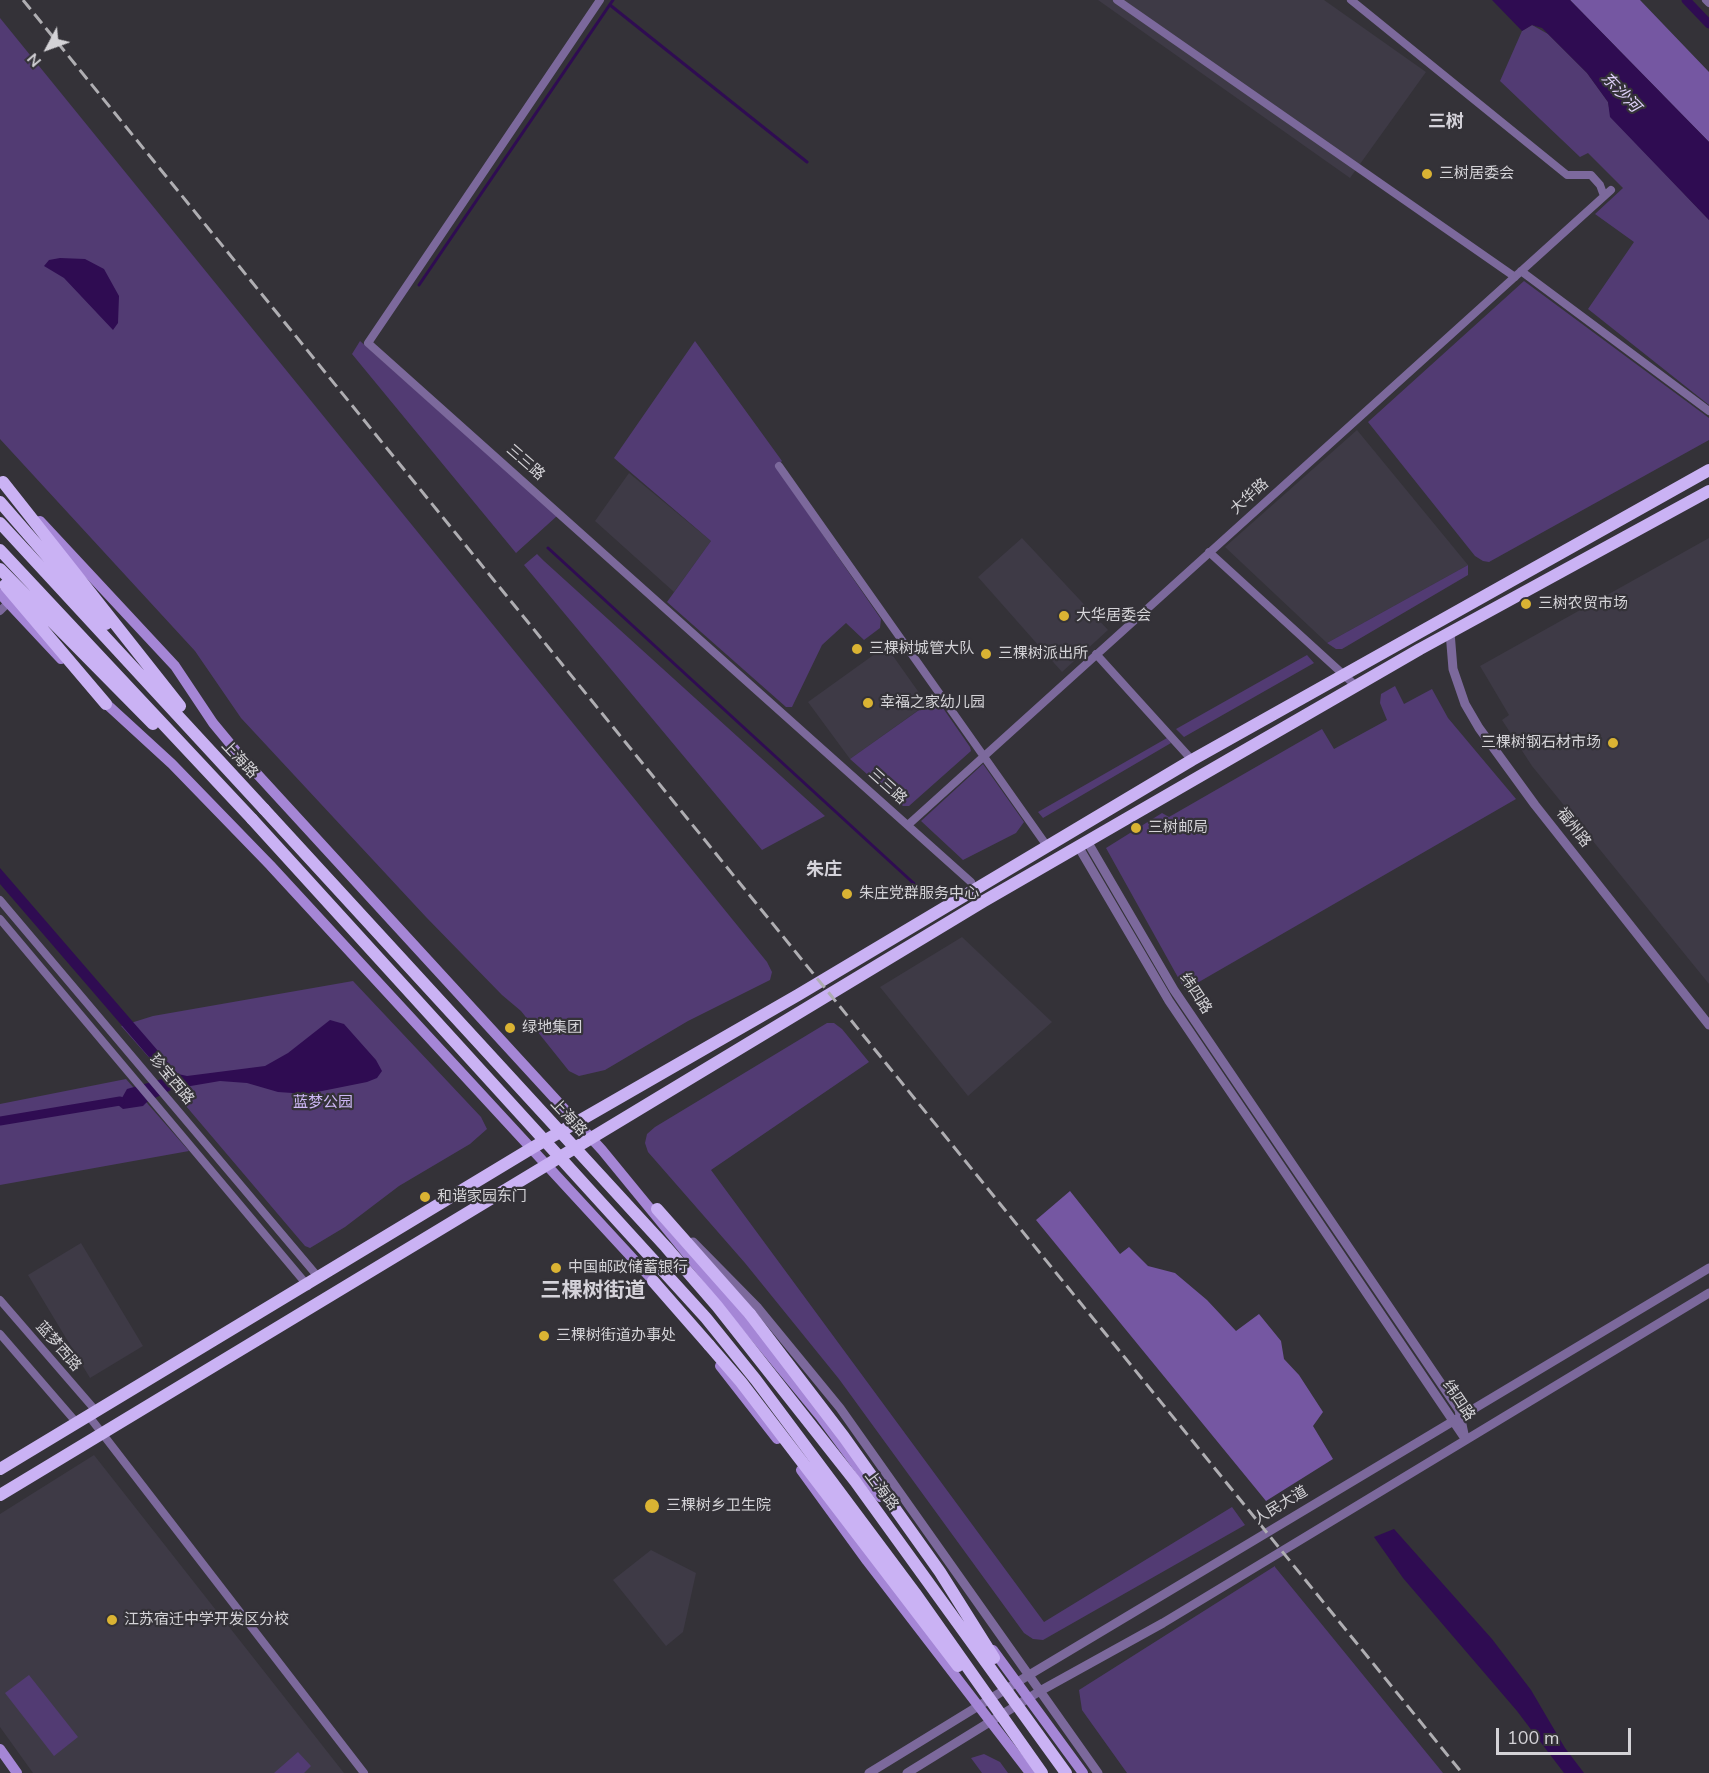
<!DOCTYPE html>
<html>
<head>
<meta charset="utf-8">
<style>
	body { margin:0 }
	#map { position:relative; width:1709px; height:1773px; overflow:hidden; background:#343238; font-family:"Nunito Sans",sans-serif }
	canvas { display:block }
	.north { position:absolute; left:18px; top:18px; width:60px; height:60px; -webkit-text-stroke:4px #343238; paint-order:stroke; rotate:229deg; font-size:16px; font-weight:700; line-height:24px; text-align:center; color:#d4d3d7 }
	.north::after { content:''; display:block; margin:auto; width:21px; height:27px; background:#d4d3d7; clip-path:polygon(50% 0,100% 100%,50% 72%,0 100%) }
	.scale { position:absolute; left:1496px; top:1728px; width:135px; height:27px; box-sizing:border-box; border:3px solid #d4d3d7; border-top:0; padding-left:8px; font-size:18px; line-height:21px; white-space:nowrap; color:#d4d3d7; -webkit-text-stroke:4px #343238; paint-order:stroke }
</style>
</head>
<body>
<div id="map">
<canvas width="1709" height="1773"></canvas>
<div class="north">N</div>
<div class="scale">100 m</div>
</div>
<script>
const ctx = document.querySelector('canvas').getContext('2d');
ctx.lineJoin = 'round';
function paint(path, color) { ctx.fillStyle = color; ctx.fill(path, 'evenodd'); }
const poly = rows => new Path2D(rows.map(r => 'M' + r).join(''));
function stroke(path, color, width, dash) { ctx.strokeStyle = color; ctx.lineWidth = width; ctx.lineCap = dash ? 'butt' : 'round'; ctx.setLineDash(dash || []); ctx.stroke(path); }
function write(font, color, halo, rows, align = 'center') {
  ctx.font = font + ' "Nunito Sans","Noto Sans SC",sans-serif'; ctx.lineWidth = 4.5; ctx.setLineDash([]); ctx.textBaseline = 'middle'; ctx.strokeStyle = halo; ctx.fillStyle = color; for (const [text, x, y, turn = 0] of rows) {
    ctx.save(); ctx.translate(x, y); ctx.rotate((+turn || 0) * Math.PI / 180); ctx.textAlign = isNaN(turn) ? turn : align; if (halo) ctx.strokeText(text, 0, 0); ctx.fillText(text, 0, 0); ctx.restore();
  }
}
paint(poly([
	[1098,0,1324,0,1426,72,1350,178],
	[1357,430,1468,565,1327,643,1225,547],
	[629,473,711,541,674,592,595,521],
	[1022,538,1108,630,1062,672,978,577],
	[1709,538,1709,984,1532,766,1502,720,1509,715,1480,666],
	[886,646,927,704,850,759,808,702],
	[962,937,1052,1022,968,1096,880,987],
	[81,1243,143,1346,90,1378,28,1275],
	[94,1455,344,1773,33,1773,0,1727,0,1514],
	[651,1550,696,1573,683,1632,666,1646,613,1580]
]), '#3e3a46');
paint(poly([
	[0,18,767,962,772,972,770,980,688,1021,605,1070,579,1076,569,1071,521,1011,502,995,426,917,241,718,195,651,0,439],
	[1532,25,1548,34,1587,73,1608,102,1611,117,1709,220,1709,405,1588,309,1634,242,1595,214,1623,188,1588,153,1580,157,1500,81,1522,31],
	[1524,281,1709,418,1709,440,1489,562,1483,561,1475,556,1368,422],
	[360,341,557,516,516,553,352,354],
	[695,341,782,461,776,467,881,619,880,628,864,640,846,623,822,645,792,707,786,707,667,602,711,541,614,458],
	[537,554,544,561,825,816,762,850,524,565],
	[1468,565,1468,575,1342,649,1336,649,1327,643],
	[1307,655,1314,663,1184,737,1176,729],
	[1395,686,1404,704,1432,689,1448,718,1516,799,1185,990,1106,848,1162,813,1169,817,1322,729,1334,749,1387,720,1380,703,1381,694],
	[936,698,970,747,971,751,909,806,903,806,850,759],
	[1167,738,1171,743,1043,818,1038,812],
	[983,764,1024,822,1016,833,963,860,921,821],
	[353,981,481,1117,487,1129,470,1144,399,1186,345,1227,310,1248,305,1246,163,1079,161,1071,121,1026,153,1016],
	[827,1023,834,1023,842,1029,869,1062,711,1170,1044,1622,1232,1507,1245,1525,1043,1640,1033,1639,1024,1633,839,1379,745,1263,648,1152,645,1143,647,1134,655,1127],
	[126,1079,189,1151,0,1185,0,1104],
	[1275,1566,1275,1567,1443,1773,1127,1773,1082,1710,1079,1690],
	[29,1675,78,1737,54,1756,5,1693],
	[298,1752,311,1766,304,1773,274,1773],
	[984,1754,1000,1762,1008,1773,982,1773,971,1758]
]), '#523b73');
paint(poly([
	[1570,0,1640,0,1709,72,1709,142],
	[1070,1191,1120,1254,1129,1247,1148,1266,1175,1273,1207,1300,1236,1331,1259,1314,1281,1341,1284,1359,1299,1375,1323,1412,1313,1426,1333,1459,1266,1501,1036,1220]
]), '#7557a2');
paint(poly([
	[1492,0,1570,0,1709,142,1709,220,1610,117,1608,102,1587,73,1542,28,1532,25,1522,31],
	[60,258,85,259,104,269,119,296,118,323,113,330,64,278,44,266,49,260],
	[0,868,178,1074,187,1076,265,1066,288,1053,330,1020,344,1024,376,1060,382,1071,377,1078,367,1082,307,1094,278,1092,247,1083,220,1081,173,1089,147,1102,143,1106,123,1109,118,1105,127,1089,162,1079,161,1071,0,884],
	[1394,1529,1492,1639,1531,1690,1565,1748,1584,1773,1564,1773,1517,1711,1403,1578,1374,1537]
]), '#2f0c52');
stroke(poly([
	[610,5,807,162],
	[419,285,613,0],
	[548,548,921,890]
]), '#2f0c52', 3);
stroke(poly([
	[1686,0,1709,24],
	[0,1121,120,1101]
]), '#2f0c52', 9);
stroke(poly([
	[600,0,368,343,971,882],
	[1117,0,1515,277],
	[1351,0,1567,175,1591,175,1600,185,1604,196],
	[1706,0,1709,3],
	[1521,271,1709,411],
	[779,466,1047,846],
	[1209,552,1356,686],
	[0,611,8,603],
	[1096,654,1192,760],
	[909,824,1611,190],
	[0,900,319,1278],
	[0,919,308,1286],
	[0,1300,96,1411],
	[0,1334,76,1422],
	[88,1415,364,1773]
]), '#7c699c', 8);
stroke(poly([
	[1450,632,1453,669,1465,704,1479,728,1535,805,1709,1025],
	[1087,841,1174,990,1459,1410,1465,1439],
	[1078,846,1169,1001,1464,1437],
	[693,1242,758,1308,840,1408,1098,1773],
	[869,1773,1029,1675,1709,1268],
	[907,1773,1040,1691,1163,1623,1709,1293]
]), '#7c699c', 9);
stroke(poly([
	[40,521,175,666,213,723,237,752,602,1150,820,1416,880,1497],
	[0,594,61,659],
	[100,698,172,764,270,865,659,1287],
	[720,1366,777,1439],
	[801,1470,867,1561,1030,1773],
	[993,1650,1083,1773],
	[0,1749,17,1773]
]), '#a586d6', 10);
stroke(poly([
	[3,482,180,706],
	[0,502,106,624],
	[0,523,264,809],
	[0,550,252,819],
	[0,569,153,724],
	[5,585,106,704],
	[657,1209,750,1314],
	[653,1281,709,1345],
	[0,1469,532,1148,798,995,1192,760,1709,470],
	[0,1495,984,901,1420,649,1709,491]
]), '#cab2f4', 12);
stroke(poly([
	[23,0,1462,1773]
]), '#afaeb2', 3, [12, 6]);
stroke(poly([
	[264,809,666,1247,717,1306,855,1481,1066,1773],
	[252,819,706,1318,756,1380,915,1593,1042,1773],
	[750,1314,844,1437,940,1572,994,1658],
	[709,1345,741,1382,958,1666]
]), '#cab2f4', 12);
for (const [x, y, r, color] of [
	[1427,174,6,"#dab333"],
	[1526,604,6,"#dab333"],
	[1064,616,6,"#dab333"],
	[857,649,6,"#dab333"],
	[986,654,6,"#dab333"],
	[868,703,6,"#dab333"],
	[1613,743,6,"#dab333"],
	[1136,828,6,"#dab333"],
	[847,894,6,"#dab333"],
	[510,1028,6,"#dab333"],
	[425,1197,6,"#dab333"],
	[556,1268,6,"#dab333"],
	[544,1336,6,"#dab333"],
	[652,1506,8,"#dab333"],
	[112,1620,6,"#dab333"]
]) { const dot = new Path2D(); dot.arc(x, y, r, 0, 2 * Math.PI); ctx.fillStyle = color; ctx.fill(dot); stroke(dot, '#343238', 2); }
write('15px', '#d4d3d7', '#343238', [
	["三树居委会",1439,174],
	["三树农贸市场",1538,604],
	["大华居委会",1076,616],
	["三棵树城管大队",869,649],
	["三棵树派出所",998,654],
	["幸福之家幼儿园",880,703],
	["三棵树钢石材市场",1601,743,"right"],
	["三树邮局",1148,828],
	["朱庄党群服务中心",859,894],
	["绿地集团",522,1028],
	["和谐家园东门",437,1197],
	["中国邮政储蓄银行",568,1268],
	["三棵树街道办事处",556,1336],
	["三棵树乡卫生院",666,1506],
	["江苏宿迁中学开发区分校",124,1620]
], 'left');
write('15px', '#d4d3d7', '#343238', [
	["三三路",525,463,41],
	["大华路",1250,497,-42],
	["上海路",239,760,47],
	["三三路",887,787,42],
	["福州路",1573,828,52],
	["纬四路",1195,994,57],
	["珍宝西路",171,1080,50],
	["上海路",568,1118,47],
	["蓝梦西路",58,1347,49],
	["纬四路",1458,1401,56],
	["上海路",881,1491,53],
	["人民大道",1281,1506,-31]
]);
write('15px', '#ceb8f6', '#343238', [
	["蓝梦公园",323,1103]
]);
write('italic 16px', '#e1d2fc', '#343238', [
	["东沙河",1620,93,46]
]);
write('bold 18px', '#d5d3da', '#343238', [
	["三树",1446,123],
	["朱庄",824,871]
]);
write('bold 21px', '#d5d3da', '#343238', [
	["三棵树街道",593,1292]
]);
</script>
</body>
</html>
